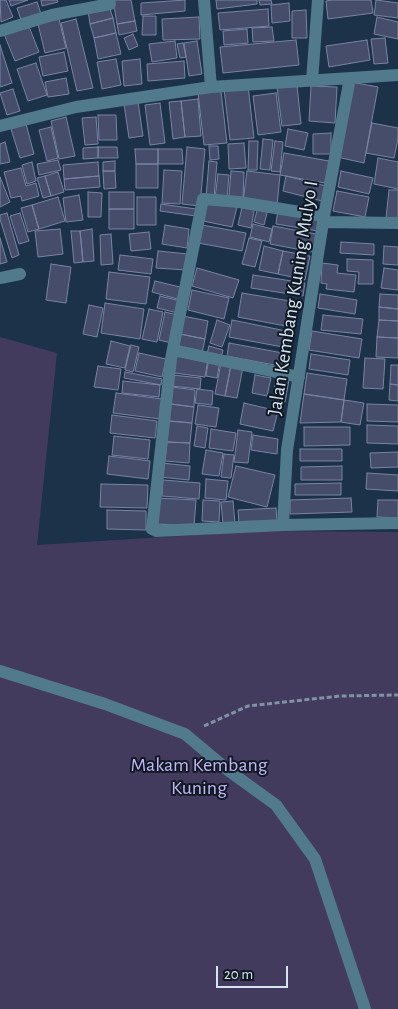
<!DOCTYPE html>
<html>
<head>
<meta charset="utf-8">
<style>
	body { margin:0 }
	#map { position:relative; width:398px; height:1009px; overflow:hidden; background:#1c3249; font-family:"Alegreya Sans",sans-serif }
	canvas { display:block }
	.scale { position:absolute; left:216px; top:966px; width:72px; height:22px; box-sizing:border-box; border:2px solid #d6e4f2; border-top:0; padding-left:6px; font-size:15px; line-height:18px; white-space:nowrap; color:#d6e4f2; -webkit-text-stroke:4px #101923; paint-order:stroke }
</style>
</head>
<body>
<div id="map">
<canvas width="398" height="1009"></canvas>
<div class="scale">20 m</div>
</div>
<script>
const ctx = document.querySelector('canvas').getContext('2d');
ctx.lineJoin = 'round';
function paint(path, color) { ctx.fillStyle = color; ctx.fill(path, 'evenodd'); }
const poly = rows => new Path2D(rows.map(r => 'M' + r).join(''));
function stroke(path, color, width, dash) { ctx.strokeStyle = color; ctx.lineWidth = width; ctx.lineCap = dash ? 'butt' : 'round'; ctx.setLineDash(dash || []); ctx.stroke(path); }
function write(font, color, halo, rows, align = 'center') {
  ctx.font = font + ' "Alegreya Sans",sans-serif'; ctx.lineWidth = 4; ctx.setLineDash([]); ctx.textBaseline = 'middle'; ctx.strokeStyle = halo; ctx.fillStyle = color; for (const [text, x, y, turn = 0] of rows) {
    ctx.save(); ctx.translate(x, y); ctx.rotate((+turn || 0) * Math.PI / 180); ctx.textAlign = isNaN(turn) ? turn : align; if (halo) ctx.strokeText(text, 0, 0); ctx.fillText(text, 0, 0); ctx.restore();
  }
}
paint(poly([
	[0,337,57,353,37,545,260,531,398,532,398,1009,0,1009]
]), '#433b5d');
const building = poly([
	[0,0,6,0,13,17,1,22,0,0],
	[9,0,28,0,11,6,9,0],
	[41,0,57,0,58,2,42,6,41,0],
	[113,0,131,0,135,21,117,24,113,0],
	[185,0,185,11,141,15,141,3,185,0],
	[216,0,257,0,257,4,217,9,216,0],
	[259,0,271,0,272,4,260,5,259,0],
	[332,0,371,0,373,13,328,19,326,1,332,0],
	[376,0,398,3,398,18,374,15,376,0],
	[37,2,41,14,21,20,17,8,37,2],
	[289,3,290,21,272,23,271,5,289,3],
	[109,6,113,18,90,24,88,11,109,6],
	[268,9,269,26,220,30,218,13,268,9],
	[306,10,307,38,292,38,292,11,306,10],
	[143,16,156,16,156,35,142,35,143,16],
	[199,17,200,39,163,40,162,19,199,17],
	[377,17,398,22,398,39,374,34,377,17],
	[113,18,116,33,94,38,90,24,113,18],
	[59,19,66,48,45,53,38,24,59,19],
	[76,19,93,88,77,91,61,23,76,19],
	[135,21,137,31,119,35,117,24,135,21],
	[28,24,39,52,15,61,4,34,28,24],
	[272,27,274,41,253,42,252,28,272,27],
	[247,29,248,43,224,45,223,31,247,29],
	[116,33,121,54,98,59,94,38,116,33],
	[133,34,138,46,129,50,124,38,133,34],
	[385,38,388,63,374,64,371,39,385,38],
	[296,40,299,65,223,73,220,47,296,40],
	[367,40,370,60,329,67,326,46,367,40],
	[175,41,177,58,152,62,149,44,175,41],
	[197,41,202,74,189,76,184,43,197,41],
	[183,43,186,57,180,58,177,44,183,43],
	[0,45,12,83,0,87,0,45],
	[64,52,68,71,43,76,39,57,64,52],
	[116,59,121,85,102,89,97,62,116,59],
	[140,59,142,84,124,86,122,61,140,59],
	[184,61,185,78,148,81,147,64,184,61],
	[36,63,47,95,28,101,17,69,36,63],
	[66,78,69,94,48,97,45,82,66,78],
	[351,82,378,87,364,163,337,157,351,82],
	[297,85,301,124,282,126,277,87,297,85],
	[248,86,254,138,230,140,224,89,248,86],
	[311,86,337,87,335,123,309,121,311,86],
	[13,89,20,111,7,115,0,93,13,89],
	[221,91,227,143,204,145,198,93,221,91],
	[276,93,281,132,258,135,253,96,276,93],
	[198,99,201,136,185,137,181,101,198,99],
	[181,101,185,137,173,139,169,102,181,101],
	[138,102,143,136,129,138,124,104,138,102],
	[160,103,165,143,150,145,145,105,160,103],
	[98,115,116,115,117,140,99,140,98,115],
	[66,117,75,156,59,159,51,121,66,117],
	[96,117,98,144,85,145,82,118,96,117],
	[372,123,398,128,398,139,394,158,366,153,372,123],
	[26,124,34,154,20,158,11,129,26,124],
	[51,127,58,158,47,161,39,130,51,127],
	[288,129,308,133,304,150,285,146,288,129],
	[331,133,331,154,313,154,313,134,331,133],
	[263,139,273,140,270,170,260,169,263,139],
	[249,141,258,141,257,170,248,170,249,141],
	[275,141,283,142,280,172,271,171,275,141],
	[5,142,10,162,0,164,0,144,5,142],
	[244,143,246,168,229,169,228,144,244,143],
	[209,146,218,146,219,159,210,160,209,146],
	[98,147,117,147,118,158,98,158,98,147],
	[98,147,98,158,83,159,83,148,98,147],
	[187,147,205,149,200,206,182,204,187,147],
	[135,149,158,149,158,164,136,164,135,149],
	[158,149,182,149,183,164,158,164,158,149],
	[284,153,329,161,325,183,280,175,284,153],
	[378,158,398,162,398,189,374,184,378,158],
	[58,160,61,170,39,175,37,164,58,160],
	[115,161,115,171,103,171,103,162,115,161],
	[209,161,217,162,214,198,206,197,209,161],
	[32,162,36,181,27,184,22,165,32,162],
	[98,162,99,176,64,179,63,165,98,162],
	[136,164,158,164,158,188,136,188,136,164],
	[21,168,26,186,36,183,39,196,22,201,21,196,11,198,4,172,21,168],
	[164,170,182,171,180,204,162,203,164,170],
	[103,171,115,171,116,188,104,189,103,171],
	[231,171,244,172,243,198,229,197,231,171],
	[247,171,280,175,277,206,243,202,247,171],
	[341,171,373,178,369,194,338,187,341,171],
	[58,172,64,192,51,196,45,176,58,172],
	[218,174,229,175,227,199,215,198,218,174],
	[45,176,51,196,43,198,37,178,45,176],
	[99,176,100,187,65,190,64,179,99,176],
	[286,176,326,186,322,201,283,191,286,176],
	[0,177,10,202,0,207,0,177],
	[389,190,398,190,398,219,386,218,389,190],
	[337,191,369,197,365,217,333,211,337,191],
	[88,192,102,193,101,217,88,217,88,192],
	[109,192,134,192,134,209,109,209,109,192],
	[79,195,83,220,66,222,63,198,79,195],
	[58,197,65,221,39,229,32,205,58,197],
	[137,197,156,197,156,225,137,225,137,197],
	[207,201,237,207,232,227,203,221,207,201],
	[243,203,255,206,251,228,238,225,243,203],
	[161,204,196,209,196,216,160,211,161,204],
	[32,205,39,229,28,232,21,208,32,205],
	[258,207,268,209,264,225,254,222,258,207],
	[109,209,134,209,134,229,109,229,109,209],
	[278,209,320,216,318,231,276,224,278,209],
	[7,213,19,255,12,258,0,219,0,215,7,213],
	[20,213,29,241,19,244,10,216,20,213],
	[253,224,272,229,269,242,250,237,253,224],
	[165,225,189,229,187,248,162,244,165,225],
	[202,225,246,233,242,251,198,243,202,225],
	[273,226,316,234,313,252,270,244,273,226],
	[60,229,63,254,38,257,35,231,60,229],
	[92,229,94,261,83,262,80,231,92,229],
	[71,231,80,231,83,262,74,263,71,231],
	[149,232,151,249,131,251,129,234,149,232],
	[111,234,113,264,101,265,100,235,111,234],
	[0,238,7,262,0,264,0,238],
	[249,238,262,241,255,267,242,264,249,238],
	[341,242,374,244,374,255,340,253,341,242],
	[264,246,283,251,278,274,259,270,264,246],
	[384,246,398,247,398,265,383,264,384,246],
	[158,251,188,254,186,270,156,268,158,251],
	[283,251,310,256,305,280,278,274,283,251],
	[120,255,153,259,151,274,118,270,120,255],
	[347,259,373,260,373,284,358,284,359,272,347,271,347,259],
	[322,263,338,265,337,273,356,275,354,292,326,289,327,284,321,283,322,263],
	[51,264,71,267,66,303,46,300,51,264],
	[197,268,239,280,233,298,192,286,197,268],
	[384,268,398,270,398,290,381,288,384,268],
	[109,272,150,277,146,304,106,299,109,272],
	[253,275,305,283,303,296,251,288,253,275],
	[155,281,184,288,181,300,152,292,155,281],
	[192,290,229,298,224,319,188,310,192,290],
	[242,293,296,302,291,327,238,317,242,293],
	[320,294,357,300,355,314,318,308,320,294],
	[380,294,398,295,398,309,379,307,380,294],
	[160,296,181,301,178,313,157,308,160,296],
	[105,303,144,309,140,339,101,333,105,303],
	[89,305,103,308,97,337,83,334,89,305],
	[379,307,398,309,398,321,379,320,379,307],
	[149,309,163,312,157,342,142,339,149,309],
	[165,312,178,315,171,343,159,340,165,312],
	[323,315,363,319,361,334,321,330,323,315],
	[183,316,208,321,205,339,180,334,183,316],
	[217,320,230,325,222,347,210,343,217,320],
	[232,320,291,332,288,348,229,337,232,320],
	[379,320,398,321,398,338,377,337,379,320],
	[312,331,362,339,359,358,309,350,312,331],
	[180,334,205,339,202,353,176,348,180,334],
	[377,337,398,338,398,358,376,357,377,337],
	[111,341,130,346,125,368,106,364,111,341],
	[229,343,288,354,285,367,227,356,229,343],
	[131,345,139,347,133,372,125,370,131,345],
	[209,346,223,350,221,358,207,354,209,346],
	[139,353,166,359,162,377,135,371,139,353],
	[311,354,350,360,348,375,309,369,311,354],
	[176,355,208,359,205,377,174,373,176,355],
	[209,358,220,361,217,378,206,376,209,358],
	[365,358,385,359,383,389,363,388,365,358],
	[221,363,231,365,225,396,215,394,221,363],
	[231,365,243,367,237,398,225,396,231,365],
	[391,365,398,365,398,385,390,384,391,365],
	[98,366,121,369,118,390,94,387,98,366],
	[125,372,162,379,161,385,124,378,125,372],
	[307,373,347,379,344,400,304,394,307,373],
	[172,375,201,378,200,389,171,386,172,375],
	[255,375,271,378,267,396,252,393,255,375],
	[276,377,289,380,285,402,273,400,276,377],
	[123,381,160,385,159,397,122,393,123,381],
	[390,384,398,385,398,401,389,400,390,384],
	[172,387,195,390,194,407,171,404,172,387],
	[197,389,213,391,212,405,195,403,197,389],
	[116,393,162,399,160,419,113,413,116,393],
	[304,394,344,400,341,422,300,423,304,394],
	[344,400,364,403,360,425,341,422,344,400],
	[244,403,278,411,273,431,240,424,244,403],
	[171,404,194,407,192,423,169,421,171,404],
	[367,404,398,405,398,422,367,421,367,404],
	[198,405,219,408,216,427,195,424,198,405],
	[112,415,157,421,155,438,110,433,112,415],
	[169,421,192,423,190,443,167,442,169,421],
	[367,425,398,426,398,444,367,443,367,425],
	[197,426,208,428,205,448,194,446,197,426],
	[304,427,350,427,350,445,304,446,304,427],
	[211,429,236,433,233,451,209,448,211,429],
	[238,430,252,432,248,463,234,462,238,430],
	[253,435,278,439,277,454,251,450,253,435],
	[114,436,150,440,148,459,112,455,114,436],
	[167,442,190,443,189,463,165,461,167,442],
	[300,449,342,449,342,461,300,461,300,449],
	[206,450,223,453,219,476,202,474,206,450],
	[398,452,398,467,371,468,370,453,398,452],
	[224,454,234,455,231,478,221,477,224,454],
	[109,456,150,461,148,479,107,474,109,456],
	[162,463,190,466,189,480,160,477,162,463],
	[236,466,275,475,267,507,228,497,236,466],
	[342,466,342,480,301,480,301,467,342,466],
	[367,473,398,475,398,491,366,489,367,473],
	[206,479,228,481,226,500,205,498,206,479],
	[163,480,200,483,199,499,162,496,163,480],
	[341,483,341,495,295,495,295,484,341,483],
	[101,484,148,485,147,508,100,507,101,484],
	[157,498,196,500,194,526,156,524,157,498],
	[351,498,352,512,290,514,290,500,351,498],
	[203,500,220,501,219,522,202,521,203,500],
	[378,500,398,500,398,518,377,517,378,500],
	[233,501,235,523,223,524,221,502,233,501],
	[276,508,277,521,239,523,238,510,276,508],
	[107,510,146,511,146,530,107,529,107,510]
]);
paint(building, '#454d6a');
stroke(building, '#7a83a3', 1);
stroke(poly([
	[204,726,248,706,340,696,398,695]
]), '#8092a4', 3, [5, 2.5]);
stroke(poly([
	[204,0,211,87],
	[0,31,52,15,110,4],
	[312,81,318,0],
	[0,126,76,107,211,87,398,75],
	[324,216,239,202,203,199,171,359,152,529,156,531,283,525,398,523],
	[323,222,398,223],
	[0,278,20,274],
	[173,350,299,377],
	[283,525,287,450,324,216,350,78],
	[0,671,105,704,185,734,229,771,276,805,315,859,365,1009]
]), '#517a8d', 12);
write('20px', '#d6e4f2', '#101923', [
	["Jalan Kembang Kuning Mulyo I",293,298,-81]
]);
write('20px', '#c3b6f6', '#101923', [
	["Makam Kembang",199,765],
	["Kuning",199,788]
]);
</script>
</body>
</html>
